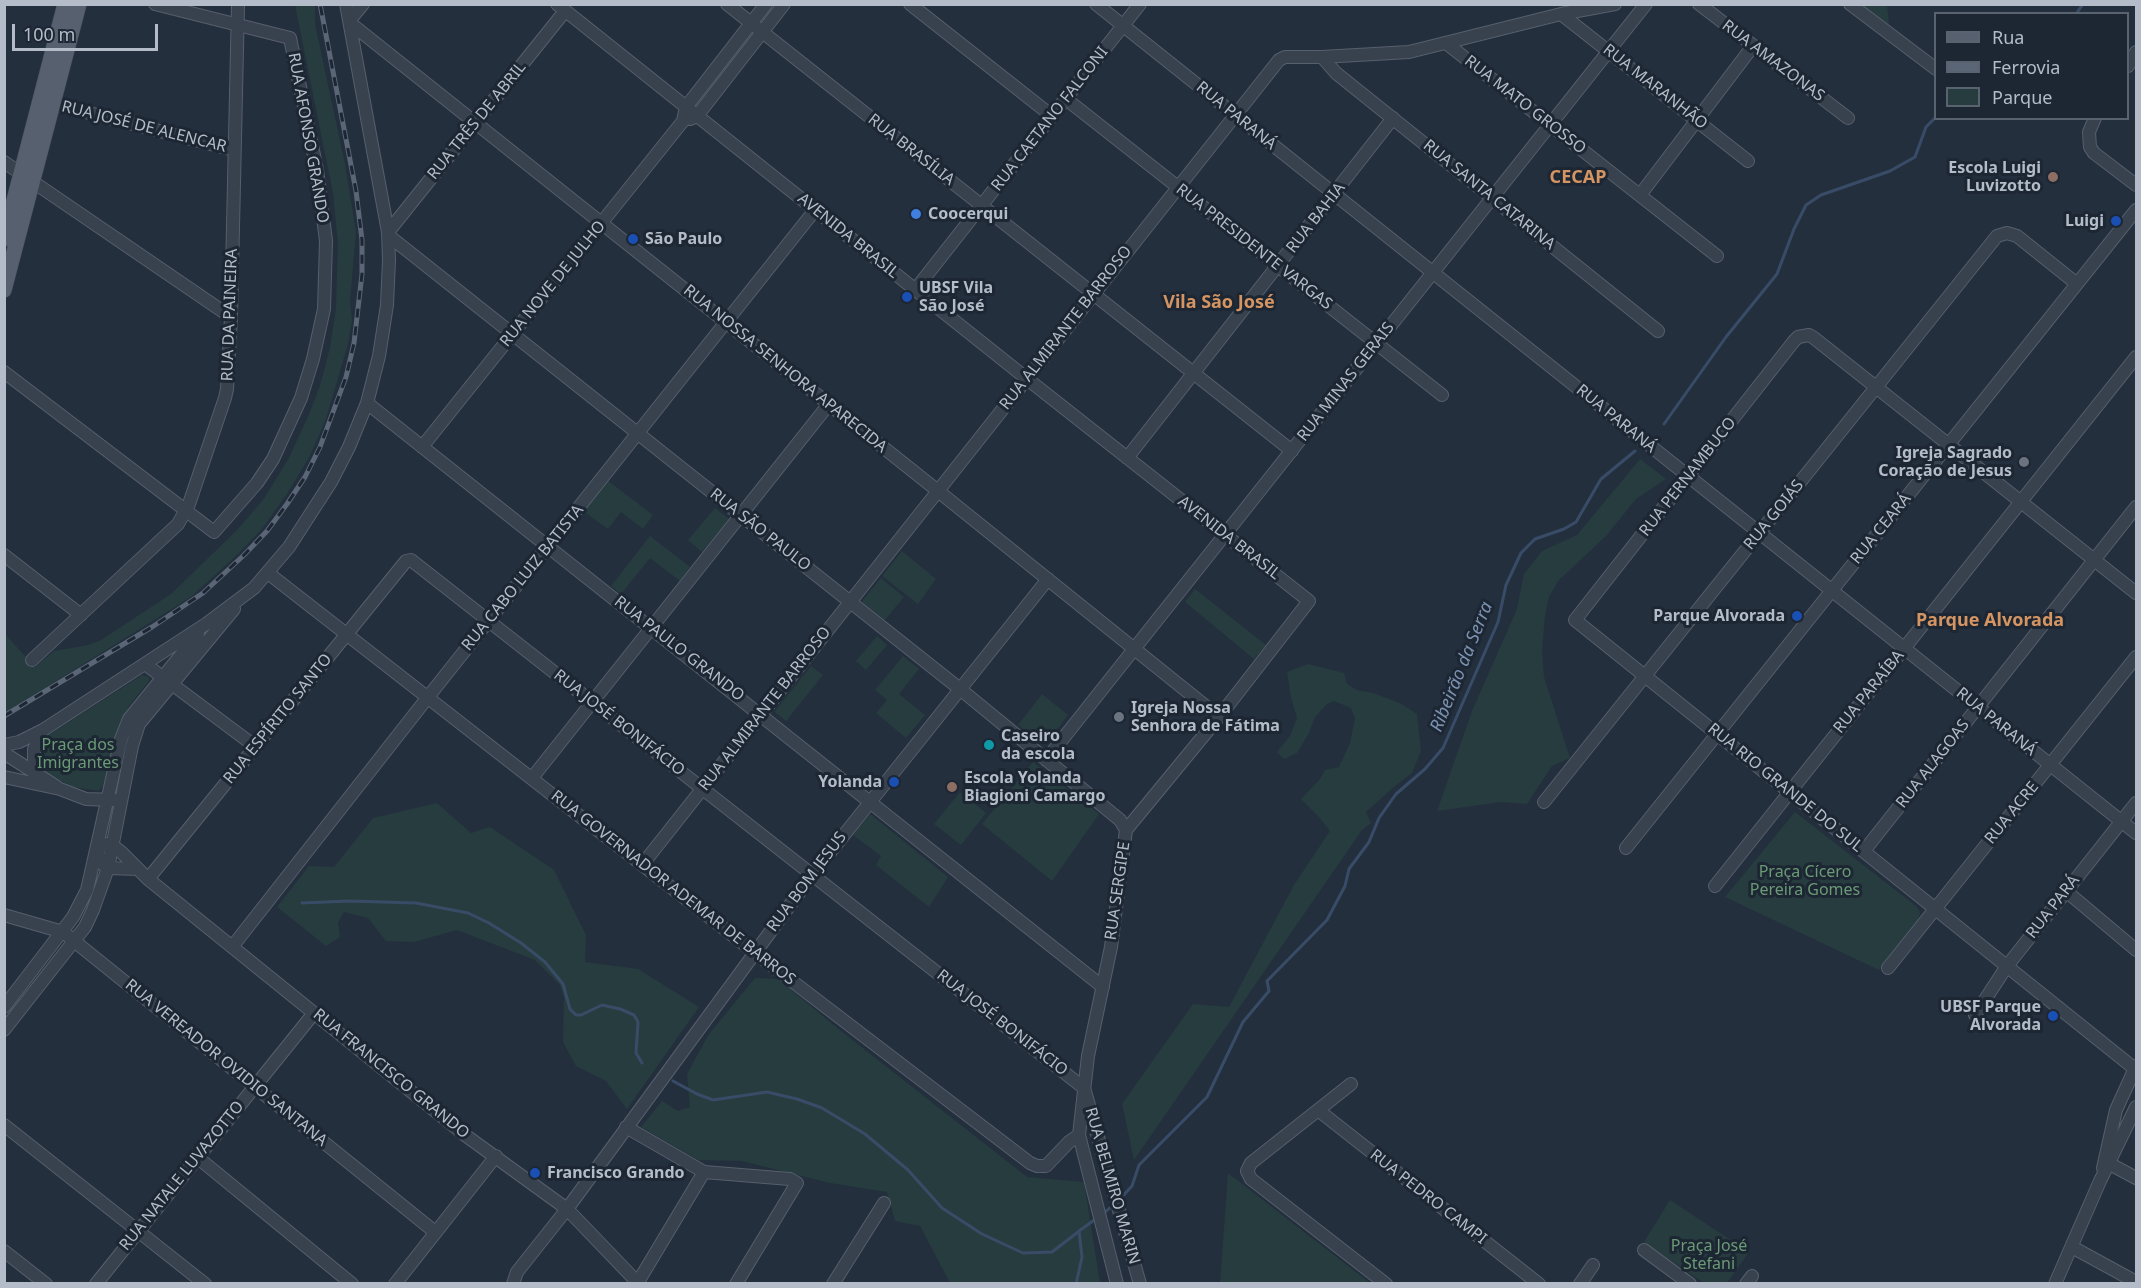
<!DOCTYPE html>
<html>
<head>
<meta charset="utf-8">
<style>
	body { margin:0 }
	#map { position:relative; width:2141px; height:1288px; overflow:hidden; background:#242f3e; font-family:"Noto Sans",sans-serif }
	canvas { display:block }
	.frame { position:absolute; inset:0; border:6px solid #b4bcc9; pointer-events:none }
	.legend { position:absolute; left:1934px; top:12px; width:195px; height:108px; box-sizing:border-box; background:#1d2633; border:2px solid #59626f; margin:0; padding:8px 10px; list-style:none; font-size:18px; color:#b4bcc9 }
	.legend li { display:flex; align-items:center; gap:12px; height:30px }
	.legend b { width:30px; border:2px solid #59626f }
	.scale { position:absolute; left:12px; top:24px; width:146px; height:27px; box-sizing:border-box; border:3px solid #b4bcc9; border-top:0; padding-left:8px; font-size:18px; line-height:21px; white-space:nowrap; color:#b4bcc9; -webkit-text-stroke:4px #1d2633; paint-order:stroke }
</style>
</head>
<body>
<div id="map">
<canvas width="2141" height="1288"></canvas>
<div class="frame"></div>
<ul class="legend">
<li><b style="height:8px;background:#56606e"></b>Rua</li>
<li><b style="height:8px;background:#5a6575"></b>Ferrovia</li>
<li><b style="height:16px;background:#263c3f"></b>Parque</li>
</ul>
<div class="scale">100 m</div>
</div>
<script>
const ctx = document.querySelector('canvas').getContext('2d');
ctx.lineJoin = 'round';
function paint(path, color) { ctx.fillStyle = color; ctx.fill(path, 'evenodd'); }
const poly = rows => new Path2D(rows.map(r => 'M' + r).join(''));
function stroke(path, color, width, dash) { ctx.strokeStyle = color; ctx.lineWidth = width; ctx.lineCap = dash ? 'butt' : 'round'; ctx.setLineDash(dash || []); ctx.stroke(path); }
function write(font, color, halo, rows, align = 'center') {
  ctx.font = font + ' "Noto Sans",sans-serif'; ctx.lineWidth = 6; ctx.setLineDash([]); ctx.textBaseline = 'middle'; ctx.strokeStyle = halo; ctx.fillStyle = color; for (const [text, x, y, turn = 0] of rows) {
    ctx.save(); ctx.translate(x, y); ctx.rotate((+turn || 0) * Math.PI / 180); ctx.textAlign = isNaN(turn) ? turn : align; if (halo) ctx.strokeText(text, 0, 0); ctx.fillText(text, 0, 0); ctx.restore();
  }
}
paint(poly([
	[295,5,315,5,315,24,345,164,356,232,350,301,352,321,348,344,326,419,310,456,287,494,262,529,239,553,191,597,5,713,4,633,35,667,54,651,88,645,101,640,171,594,237,530,263,500,289,458,309,414,320,386,330,347,336,308,338,243,333,193],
	[1861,5,1887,5,1889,25],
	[1640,459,1666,479,1636,499,1606,536,1558,581,1549,597,1545,616,1542,650,1544,677,1570,758,1552,766,1527,804,1501,802,1437,811,1472,711,1517,609,1524,574,1542,551,1577,535],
	[607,480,653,515,643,529,621,512,608,529,583,511],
	[715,508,729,519,702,552,688,540],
	[650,536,690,567,680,581,650,558,621,594,611,586],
	[902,551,936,579,918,604,882,576],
	[881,578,904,597,885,620,863,603,863,600],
	[1195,589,1266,645,1254,659,1185,602],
	[877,636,887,645,866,670,856,661],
	[903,656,919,669,899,694,925,715,906,738,876,713,887,700,875,690],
	[1308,664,1344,673,1347,684,1357,690,1373,693,1400,703,1417,714,1421,751,1412,773,1395,786,1366,812,1371,823,1362,830,1134,1160,1122,1104,1193,1004,1229,1007,1294,885,1330,831,1319,817,1301,799,1320,779,1325,770,1339,767,1350,743,1355,718,1351,708,1334,701,1327,704,1315,717,1309,733,1297,753,1284,759,1277,752,1290,736,1297,718,1291,697,1287,672],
	[811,666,823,675,786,721,776,713,775,711],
	[142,675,149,677,149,681,129,706,119,726,104,784,99,791,72,787,42,770,39,764,38,748,44,738],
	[1042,694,1068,715,1050,739,1042,743,1018,725],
	[1033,762,1099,814,1052,881,982,824],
	[960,792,986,813,961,845,934,824],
	[437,803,471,833,490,827,554,870,586,935,585,962,638,969,699,1007,627,1109,606,1081,576,1066,563,1042,564,998,560,985,535,960,457,930,414,942,386,941,368,918,344,912,338,923,340,937,326,946,277,907,309,866,334,867,373,818],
	[1795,812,1916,906,1920,912,1918,923,1879,970,1725,897],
	[870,814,948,877,929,907,876,865,881,856,853,835],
	[755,978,778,979,841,1031,1027,1177,1084,1182,1100,1283,950,1283,920,1226,895,1221,887,1192,830,1183,742,1161,698,1160,641,1127,662,1101,678,1111,690,1107,687,1074,709,1034],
	[1228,1173,1370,1283,1220,1283],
	[1670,1200,1749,1252,1727,1283,1704,1283,1644,1242]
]), '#263c3f');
stroke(poly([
	[2076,14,2083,4],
	[1664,424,1726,337,1777,274,1794,229,1806,205,1821,195,1890,171,1915,157,1926,127,1936,117],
	[302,903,349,901,416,903,468,913,489,923,521,943,545,962,563,984,570,1009,576,1015,581,1015,602,1005,620,1009,634,1015,638,1022,636,1053,642,1063],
	[673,1081,697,1094,713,1100,767,1092,797,1099,822,1108,865,1134,908,1170,942,1208,982,1234,1023,1253,1052,1252,1078,1232],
	[1119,1200,1132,1186,1139,1165,1207,1097,1243,1022,1269,991,1267,981,1327,920,1345,886,1349,869,1369,842,1379,818,1396,794,1425,769,1443,748,1498,622,1506,585,1521,553,1535,539,1564,529,1576,522,1601,479,1635,451],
	[1103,1214,1114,1204],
	[1076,1284,1082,1257,1079,1231,1097,1218]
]), '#394c67', 3);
const minor = poly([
	[557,4,1026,378,1309,601,1219,717,1126,830,1111,947,1088,1056,1079,1135,1117,1284],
	[727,4,1292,451],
	[910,4,1052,116],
	[1096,4,2136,833],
	[1699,4,1848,118],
	[1850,4,1936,69],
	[1561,14,1748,161],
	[349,21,363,4],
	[350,23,938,491,1219,717],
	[1446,43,1717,256],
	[1322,57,1336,73,1658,331],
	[2128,66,2136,52],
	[1066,99,1442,395],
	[54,104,234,150],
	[2095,118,2089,132,2090,147,2094,153,2136,185],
	[690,119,697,116,784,4],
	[4,162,231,317],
	[1640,195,1753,46],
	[388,232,565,11],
	[389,236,960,689,1120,820,1126,830],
	[915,290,1140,4],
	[4,372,214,532,257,483,273,459,301,398,313,359,324,309,326,241,317,170,290,38,155,4],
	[367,403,1103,987],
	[422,447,683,121,686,107,766,4],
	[1127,458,1393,118],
	[4,555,81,615],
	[268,573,754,952,1030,1163,1037,1166,1046,1166,1069,1142,1079,1135],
	[32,660,178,524,189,504,225,398,227,389,231,317,238,4],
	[145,664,256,747],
	[4,745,19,742,43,730],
	[4,753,57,787],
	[1046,760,1646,4],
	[34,771,34,749,43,730,206,624,254,588,289,547,331,482,349,447,367,403,379,356,387,305,389,260,388,232,346,4],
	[4,777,60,789,86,799,114,800],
	[532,778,829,404],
	[1544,802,1997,236,2007,233,2017,236,2077,284],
	[1626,848,2136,210],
	[1864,851,2136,507],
	[642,865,1279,60,1285,57,1322,57,1409,52,1561,14,1615,4],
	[138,869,108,868,101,863,97,849,107,844,112,845,121,852,148,879,465,1135,567,1209,639,1284],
	[148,879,406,561,411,560,1084,1088,1140,1284],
	[1715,886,2136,357],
	[2066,891,2136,950],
	[4,915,63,932,435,1232],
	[232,947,428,697,815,210],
	[1888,968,2136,657],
	[4,1007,73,917,87,890,121,739,129,719,198,634],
	[1975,1015,2007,966,2136,803],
	[4,1030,85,927,93,910,108,868,132,746,139,724,234,609],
	[2135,1069,1575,620,1794,341,1798,337,1809,335,1814,338,2136,593],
	[1351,1084,1251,1163,1247,1171,1251,1179,1386,1284],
	[1318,1110,1539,1284],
	[4,1125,205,1284],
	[626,1127,704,1172,790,1179,797,1183,736,1284],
	[197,1157,352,1284],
	[2110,1164,2136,1178],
	[2103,1168,2116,1110,2136,1066],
	[2072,1247,2136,1282],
	[1644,1250,1690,1284],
	[4,1251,46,1284],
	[638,1282,704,1172],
	[96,1284,314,1013],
	[395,1284,496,1156],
	[513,1284,517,1272,567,1209,812,875,1048,579],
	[833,1284,884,1203],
	[1580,1284,1593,1265],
	[1746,1284,1752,1276],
	[2055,1284,2100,1181,2136,1107]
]);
const major = poly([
	[4,239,65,4],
	[4,290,79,4]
]);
stroke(minor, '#565f6c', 14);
stroke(major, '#414a57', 16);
stroke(minor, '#38414e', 12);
stroke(major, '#56606e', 15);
const rail = poly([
	[4,716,152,627,203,593,244,555,267,531,287,504,305,477,320,447,346,377,354,343,362,274,362,240,356,191,320,4]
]);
stroke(rail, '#5a6575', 5);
stroke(rail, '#1d2633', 3, [9]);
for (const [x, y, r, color] of [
	[2053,177,6,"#8d6e63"],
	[916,214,6,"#3f7fe0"],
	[2116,221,6,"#1a4fb4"],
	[633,239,6,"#1a4fb4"],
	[907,297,6,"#1a4fb4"],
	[2024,462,6,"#6b7280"],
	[1797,616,6,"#1a4fb4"],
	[1119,717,6,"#6b7280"],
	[989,745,6,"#0f9aa8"],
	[894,782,6,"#1a4fb4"],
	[952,787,6,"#8d6e63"],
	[2053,1016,6,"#1a4fb4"],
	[535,1173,6,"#1a4fb4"]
]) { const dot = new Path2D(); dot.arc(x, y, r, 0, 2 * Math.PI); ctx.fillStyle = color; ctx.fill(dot); stroke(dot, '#1d2633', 2); }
write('16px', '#b4bcc9', '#1d2633', [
	["RUA AMAZONAS",1773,61,37],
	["RUA MARANHÃO",1655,87,38],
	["RUA MATO GROSSO",1525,105,38],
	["RUA PARANÁ",1236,116,39],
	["RUA CAETANO FALCONI",1050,119,-52],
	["RUA TRÊS DE ABRIL",477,121,-51],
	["RUA JOSÉ DE ALENCAR",144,127,14],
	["RUA AFONSO GRANDO",308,138,80],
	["RUA BRASÍLIA",911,150,38],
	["RUA SANTA CATARINA",1489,195,39],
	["RUA BAHIA",1316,218,-52],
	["AVENIDA BRASIL",848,236,39],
	["RUA PRESIDENTE VARGAS",1254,247,38],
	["RUA NOVE DE JULHO",553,284,-51],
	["RUA DA PAINEIRA",230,315,-88],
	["RUA ALMIRANTE BARROSO",1066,328,-52],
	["RUA NOSSA SENHORA APARECIDA",785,369,39],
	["RUA MINAS GERAIS",1346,382,-52],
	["RUA PARANÁ",1616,419,39],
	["RUA PERNAMBUCO",1688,477,-52],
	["RUA GOIÁS",1774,515,-51],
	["RUA CEARÁ",1881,529,-51],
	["RUA SÃO PAULO",760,530,38],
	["AVENIDA BRASIL",1229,538,38],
	["RUA CABO LUIZ BATISTA",523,578,-51],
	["RUA PAULO GRANDO",679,649,38],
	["RUA PARAÍBA",1869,692,-51],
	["RUA ALMIRANTE BARROSO",765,709,-52],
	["RUA ESPÍRITO SANTO",278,719,-51],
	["RUA PARANÁ",1996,722,39],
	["RUA JOSÉ BONIFÁCIO",619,723,38],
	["RUA ALAGOAS",1933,764,-52],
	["RUA RIO GRANDE DO SUL",1785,788,39],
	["RUA ACRE",2012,813,-51],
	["RUA BOM JESUS",807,882,-53],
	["RUA GOVERNADOR ADEMAR DE BARROS",673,888,38],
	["RUA SERGIPE",1118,891,-82],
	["RUA PARÁ",2053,907,-52],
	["RUA JOSÉ BONIFÁCIO",1002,1023,38],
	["RUA VEREADOR OVIDIO SANTANA",226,1063,39],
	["RUA FRANCISCO GRANDO",391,1074,39],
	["RUA NATALE LUVAZOTTO",182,1176,-51],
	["RUA BELMIRO MARIN",1112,1186,74],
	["RUA PEDRO CAMPI",1428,1197,38]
]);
write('bold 16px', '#b4bcc9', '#1d2633', [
	["Escola Luigi",2041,168,"right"],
	["Luvizotto",2041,186,"right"],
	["Coocerqui",928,214],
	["Luigi",2104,221,"right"],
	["São Paulo",645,239],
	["UBSF Vila",919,288],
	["São José",919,306],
	["Igreja Sagrado",2012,453,"right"],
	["Coração de Jesus",2012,471,"right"],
	["Parque Alvorada",1785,616,"right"],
	["Igreja Nossa",1131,708],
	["Senhora de Fátima",1131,726],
	["Caseiro",1001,736],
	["da escola",1001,754],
	["Escola Yolanda",964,778],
	["Biagioni Camargo",964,796],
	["Yolanda",882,782,"right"],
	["UBSF Parque",2041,1007,"right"],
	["Alvorada",2041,1025,"right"],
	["Francisco Grando",547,1173]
], 'left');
write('16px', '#6b9a76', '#1d2633', [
	["Praça dos",78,745],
	["Imigrantes",78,763],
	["Praça Cícero",1805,872],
	["Pereira Gomes",1805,890],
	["Praça José",1709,1246],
	["Stefani",1709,1264]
]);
write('bold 18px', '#d59563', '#1d2633', [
	["CECAP",1578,178],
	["Vila São José",1219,303],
	["Parque Alvorada",1990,621]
]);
write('italic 18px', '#7c92b1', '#1d2633', [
	["Ribeirão da Serra",1462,667,-68]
]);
</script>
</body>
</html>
